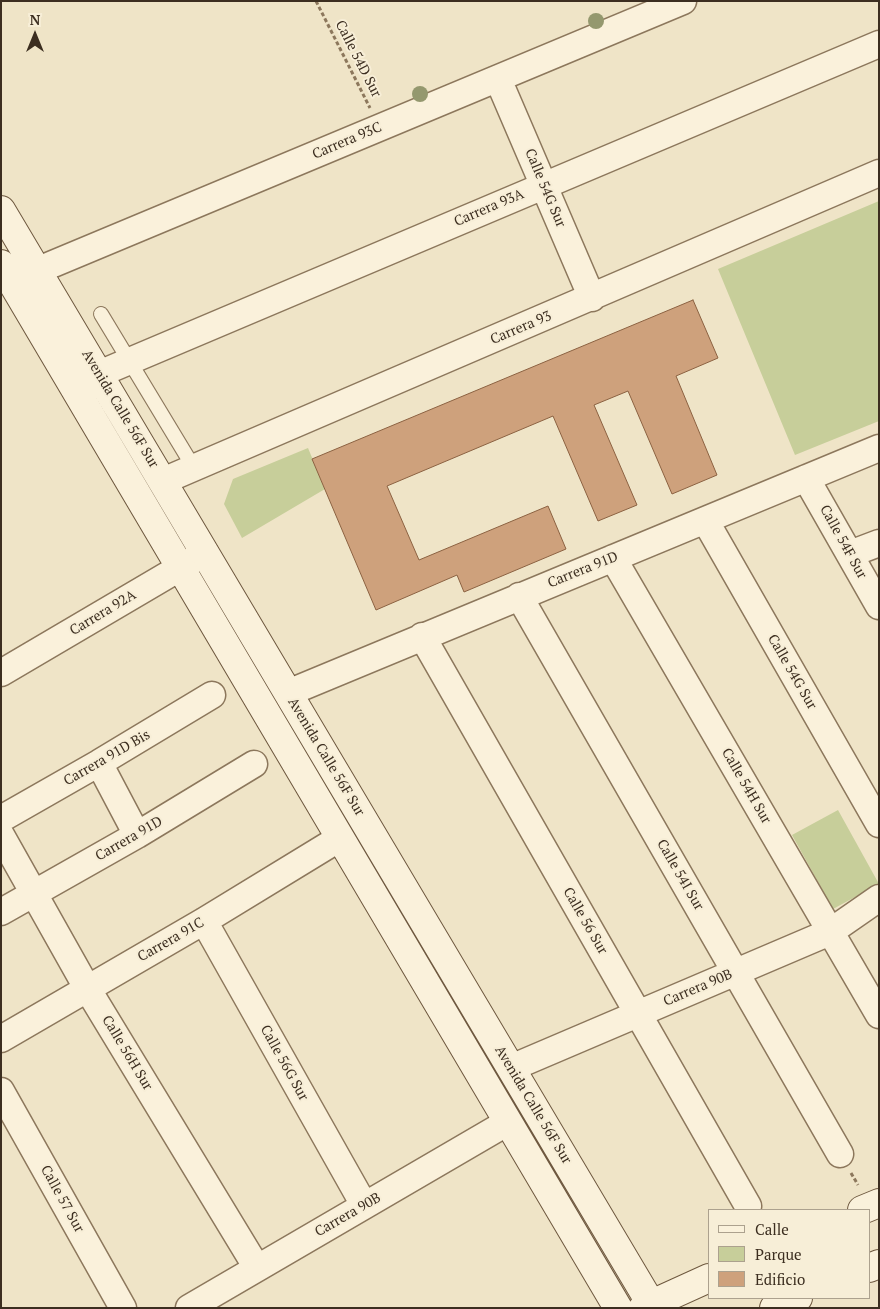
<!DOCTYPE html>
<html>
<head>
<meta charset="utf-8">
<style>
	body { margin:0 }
	#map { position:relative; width:880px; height:1309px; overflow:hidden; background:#efe4c7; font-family:"PT Serif",serif }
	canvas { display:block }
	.frame { position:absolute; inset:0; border:2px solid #3c2e20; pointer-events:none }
	.legend { position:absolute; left:708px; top:1209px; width:162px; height:90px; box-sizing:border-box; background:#f7eed7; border:1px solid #aca18e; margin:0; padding:6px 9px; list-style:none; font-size:15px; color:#3c2e20 }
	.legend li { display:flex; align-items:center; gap:10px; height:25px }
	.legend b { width:25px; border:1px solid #aca18e }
	.north { position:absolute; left:10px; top:10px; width:50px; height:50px; -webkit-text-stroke:4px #f7eed7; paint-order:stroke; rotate:0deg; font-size:14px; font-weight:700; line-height:20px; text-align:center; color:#3c2e20 }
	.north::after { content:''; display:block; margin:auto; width:18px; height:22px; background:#3c2e20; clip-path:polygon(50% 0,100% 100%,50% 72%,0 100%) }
</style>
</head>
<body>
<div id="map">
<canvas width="880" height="1309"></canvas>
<div class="frame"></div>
<ul class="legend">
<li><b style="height:6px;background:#faf1db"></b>Calle</li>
<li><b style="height:14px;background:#c7ce9a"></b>Parque</li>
<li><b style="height:14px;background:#cea17c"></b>Edificio</li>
</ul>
<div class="north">N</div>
</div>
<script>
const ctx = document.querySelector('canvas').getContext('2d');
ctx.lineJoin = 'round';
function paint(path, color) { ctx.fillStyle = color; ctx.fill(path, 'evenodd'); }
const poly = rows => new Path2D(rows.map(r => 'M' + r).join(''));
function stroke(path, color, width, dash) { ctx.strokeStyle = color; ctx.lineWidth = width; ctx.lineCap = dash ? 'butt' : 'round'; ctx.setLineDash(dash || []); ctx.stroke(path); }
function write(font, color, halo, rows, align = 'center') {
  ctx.font = font + ' "PT Serif",serif'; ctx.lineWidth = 4; ctx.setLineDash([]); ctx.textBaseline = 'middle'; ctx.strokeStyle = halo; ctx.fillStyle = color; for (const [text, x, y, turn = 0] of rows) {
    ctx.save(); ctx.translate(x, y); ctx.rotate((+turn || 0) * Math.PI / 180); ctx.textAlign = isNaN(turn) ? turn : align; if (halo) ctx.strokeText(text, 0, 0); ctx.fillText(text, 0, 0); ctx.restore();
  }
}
paint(poly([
	[879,201,879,421,795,455,718,269],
	[308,448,325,489,242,538,224,504,233,479],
	[838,810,879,884,833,909,792,835]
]), '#c7ce9a');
const building = poly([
	[693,300,718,358,676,376,717,475,672,494,628,391,594,405,637,505,598,521,553,416,387,486,419,560,548,506,566,549,464,592,457,575,376,610,312,459,693,300]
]);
paint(building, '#cea17c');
stroke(building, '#8b6141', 1);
const lane = poly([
	[101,314,194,468]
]);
const street = poly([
	[498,79,592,298],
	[17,279,683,1],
	[99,374,879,44],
	[806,478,879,606],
	[163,481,879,173],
	[705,520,879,824],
	[850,554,879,543],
	[613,558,879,1015],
	[519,596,840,1154],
	[422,636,748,1206],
	[1,673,205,553],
	[288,693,879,448],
	[99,763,137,835],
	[1,819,99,763,212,695],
	[1,835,87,988,257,1268],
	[1,912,137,835,254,764],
	[204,921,364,1205],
	[1,1039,204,921,340,838],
	[511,1068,830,932,879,898],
	[1,1091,123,1308],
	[189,1308,508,1122]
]);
const secondary = poly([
	[1,210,651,1304],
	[1,264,618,1308],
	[862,1210,879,1203],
	[869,1268,879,1264],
	[643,1308,709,1278],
	[774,1308,798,1298]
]);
stroke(lane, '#8c775c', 16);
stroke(street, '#8c775c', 29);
stroke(secondary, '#6e583f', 30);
stroke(poly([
	[316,1,370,108],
	[851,1173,858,1185]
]), '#8c775c', 3, [4, 2.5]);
stroke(lane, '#faf1db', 14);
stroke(street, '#faf1db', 26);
stroke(secondary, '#faf1db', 28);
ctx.fillStyle = '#94986e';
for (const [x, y] of [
	[596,21],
	[420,94]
]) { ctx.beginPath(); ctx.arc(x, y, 8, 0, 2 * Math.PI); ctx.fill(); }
write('14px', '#3c2e20', '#f7eed7', [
	["Calle 54D Sur",358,59,63],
	["Carrera 93C",347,141,-23],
	["Calle 54G Sur",545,188,67],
	["Carrera 93A",489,208,-23],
	["Carrera 93",521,328,-23],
	["Avenida Calle 56F Sur",120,409,59],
	["Calle 54F Sur",843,542,61],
	["Carrera 91D",583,570,-22],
	["Carrera 92A",103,613,-31],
	["Calle 54G Sur",792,672,60],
	["Avenida Calle 56F Sur",326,757,59],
	["Carrera 91D Bis",107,758,-30],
	["Calle 54H Sur",746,786,60],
	["Carrera 91D",129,839,-30],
	["Calle 54I Sur",680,875,60],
	["Calle 56 Sur",585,921,60],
	["Carrera 91C",171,940,-30],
	["Carrera 90B",698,988,-23],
	["Calle 56H Sur",127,1053,59],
	["Calle 56G Sur",284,1063,61],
	["Avenida Calle 56F Sur",533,1105,59],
	["Calle 57 Sur",62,1199,61],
	["Carrera 90B",348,1215,-30]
]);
</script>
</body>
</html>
